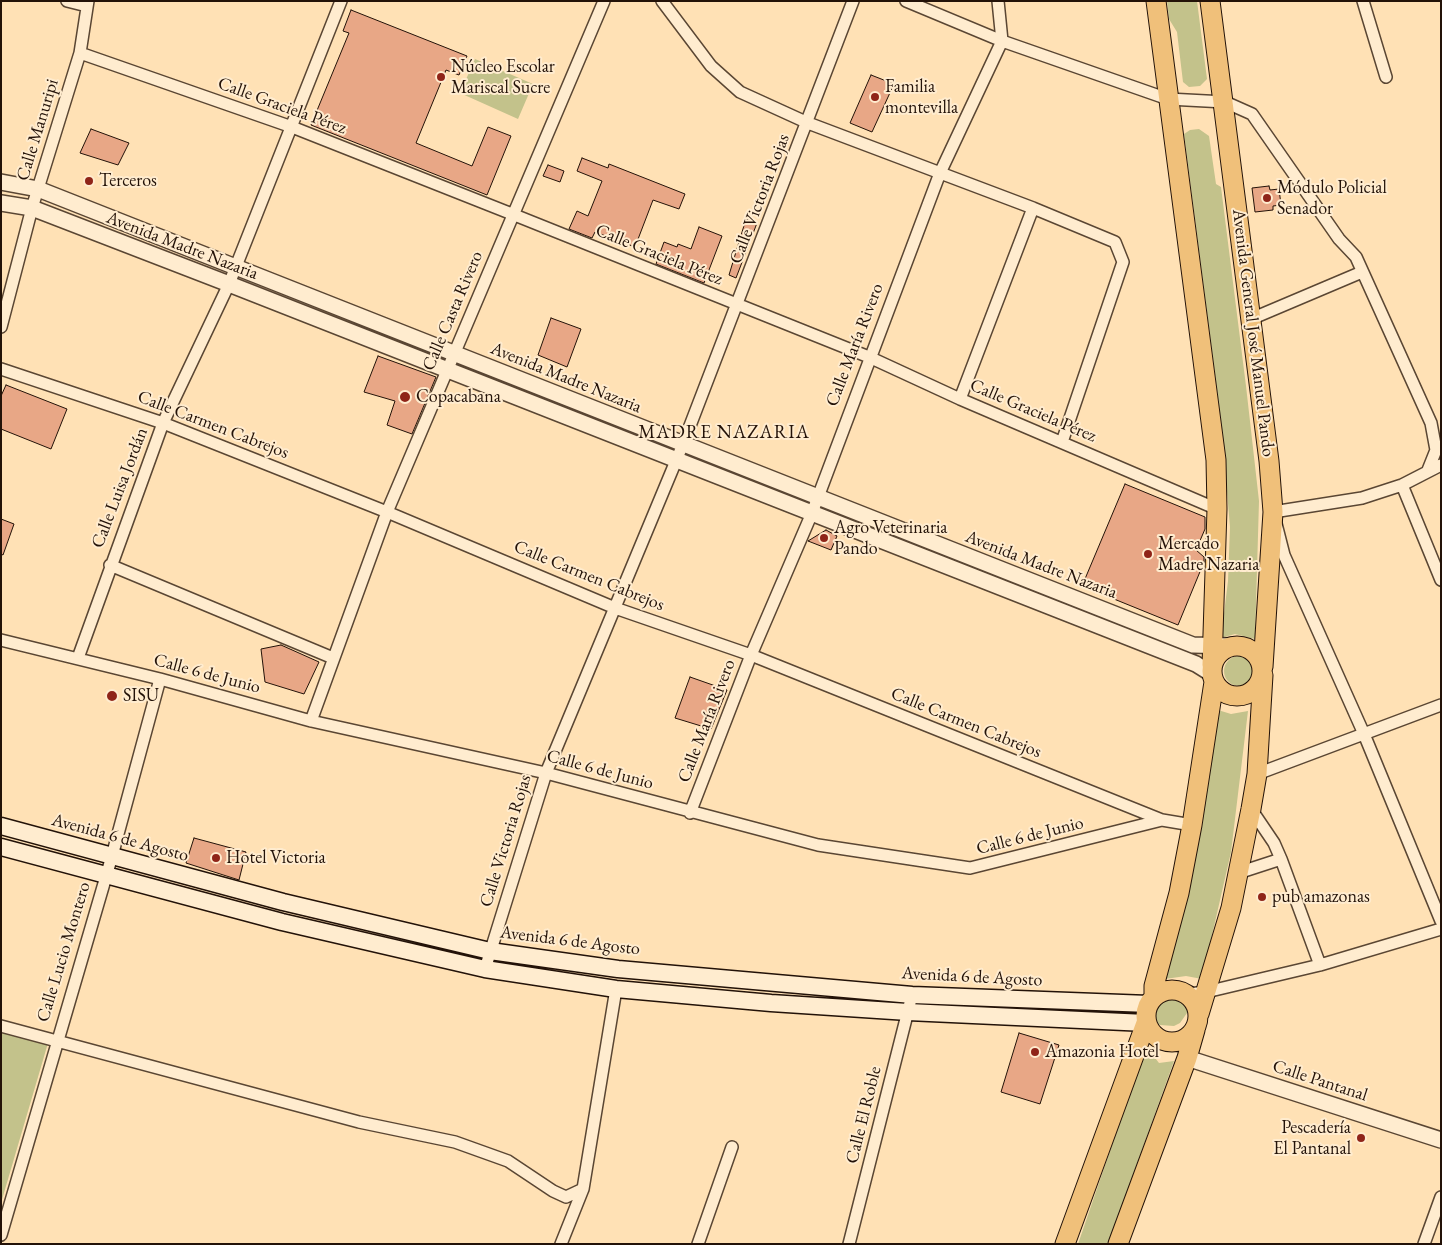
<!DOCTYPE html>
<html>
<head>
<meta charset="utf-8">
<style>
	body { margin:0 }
	#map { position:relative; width:1442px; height:1245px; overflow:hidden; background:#ffe1b5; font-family:"EB Garamond",serif }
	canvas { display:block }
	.frame { position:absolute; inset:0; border:2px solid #231208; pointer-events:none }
</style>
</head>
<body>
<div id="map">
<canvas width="1442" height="1245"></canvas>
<div class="frame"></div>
</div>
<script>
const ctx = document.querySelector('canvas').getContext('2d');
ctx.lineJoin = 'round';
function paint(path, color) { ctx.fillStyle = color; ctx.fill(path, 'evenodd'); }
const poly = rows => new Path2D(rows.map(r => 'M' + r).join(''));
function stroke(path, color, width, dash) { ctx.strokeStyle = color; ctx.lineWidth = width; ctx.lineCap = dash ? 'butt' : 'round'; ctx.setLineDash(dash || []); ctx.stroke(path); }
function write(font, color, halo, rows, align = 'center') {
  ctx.font = font + ' "EB Garamond",serif'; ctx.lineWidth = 4; ctx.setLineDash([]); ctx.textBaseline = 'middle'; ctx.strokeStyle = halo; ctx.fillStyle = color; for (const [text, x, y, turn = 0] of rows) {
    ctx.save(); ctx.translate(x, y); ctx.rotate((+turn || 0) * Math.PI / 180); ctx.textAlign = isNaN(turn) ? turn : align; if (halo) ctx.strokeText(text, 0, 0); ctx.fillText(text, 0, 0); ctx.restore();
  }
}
paint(poly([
	[1167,1,1197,1,1207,79,1200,86,1189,87,1183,82,1177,32,1169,19],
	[475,59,533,84,518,119,460,93],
	[1199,129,1209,136,1216,184,1221,187,1246,386,1259,501,1255,639,1235,634,1221,638,1228,581,1230,527,1221,421,1184,134,1190,130],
	'1224 671a15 15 0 1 1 30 0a15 15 0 1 1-30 0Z',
	[1218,710,1231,714,1248,711,1231,852,1202,979,1186,976,1165,979],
	[1172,995,1188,1001,1190,1006,1187,1013,1180,1023,1174,1026,1160,1025,1153,1021,1152,1011,1159,999],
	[1,1030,48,1043,1,1203],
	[1144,1052,1152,1054,1159,1063,1174,1061,1108,1244,1078,1244]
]), '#c3c28b');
const building = poly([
	[351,10,467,56,459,75,446,70,416,143,472,166,488,127,511,136,487,195,311,125,349,33,343,31,351,10],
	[871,75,894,84,872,132,850,123,871,75],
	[91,129,129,143,118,165,80,153,91,129],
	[582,158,608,168,609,164,685,194,679,209,653,200,635,247,595,232,592,238,569,229,577,211,588,216,602,181,577,171,582,158],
	[548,165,564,171,560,182,543,176,548,165],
	[1269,186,1270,190,1279,189,1281,205,1273,206,1273,210,1255,212,1252,188,1269,186],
	[746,219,757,223,736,278,729,275,746,219],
	[699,227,722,236,704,283,656,264,664,242,677,247,678,244,691,249,699,227],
	[551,318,581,329,567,367,538,355,551,318],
	[378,356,436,377,412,434,387,425,395,401,364,392,378,356],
	[6,385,67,409,51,449,1,429,1,396,6,385],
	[1125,484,1205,517,1205,529,1196,550,1204,557,1204,562,1178,625,1082,586,1125,484],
	[1,519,14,524,3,555,1,554,1,519],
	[826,530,837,536,831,550,808,541,826,530],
	[281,645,319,662,304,694,265,682,261,649,281,645],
	[690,677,727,690,711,729,675,718,690,677],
	[194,838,246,852,239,880,186,863,194,838],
	[1019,1033,1059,1045,1040,1104,1001,1092,1019,1033]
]);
paint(building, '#e8a786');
stroke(building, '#231208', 1);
const minor = poly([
	[67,1,87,6],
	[662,1,711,66,740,92,808,123,1033,208,1115,242,1123,262,1062,442],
	[906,1,1002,41,1168,99,1225,102,1252,114,1339,239,1356,257,1431,423,1436,450,1428,470],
	[1363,1,1386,77],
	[80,53,292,127,512,214,869,357,960,399,1217,509],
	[1251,319,1362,272],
	[1,327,32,208,80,53,88,1],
	[1,369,163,423,387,512,615,608,751,655,1162,820],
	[960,399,1033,208],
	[1441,465,1402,485,1362,498,1273,512,1284,555,1364,734,1441,921],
	[1402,485,1441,580],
	[110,565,333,658],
	[1,640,160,679,311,721,546,773,818,845,970,868,1162,820,1192,825],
	[78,658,163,423,229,284,341,1],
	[311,721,387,512,604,1],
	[1257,774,1441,705],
	[1251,809,1274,843,1281,859,1320,965],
	[690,813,751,655,812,513,940,173,1002,41,998,1],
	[1238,873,1281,859],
	[485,969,546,773,683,444,853,1],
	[1188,994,1206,992,1320,965,1441,929],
	[1,1026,359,1122,455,1142,508,1161,553,1191,566,1197,583,1189,616,989],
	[1,1235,112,856,160,679],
	[561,1244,583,1189],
	[698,1244,732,1147],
	[849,1244,912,995],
	[1424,1244,1441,1197]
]);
const tertiary = poly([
	[1,182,38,189,1193,645,1230,646],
	[1,203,32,208,229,284,1196,664,1212,674],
	[1187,1058,1441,1140]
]);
const secondary = poly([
	[1,826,283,902,490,951,618,969,912,995,1149,1004],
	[1,847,282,922,485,969,616,989,771,1003,908,1012,1146,1023]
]);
const primary = poly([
	[1156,1,1216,460,1217,509,1212,665],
	[1210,1,1269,461,1273,512,1263,667],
	'1212 671a25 25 0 1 1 50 0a25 25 0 1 1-50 0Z',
	'1146 1016a26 26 0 1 1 52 0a26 26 0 1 1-52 0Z',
	[1154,997,1154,986,1179,893,1192,825,1214,682],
	[1199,1014,1231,908,1251,809,1257,774,1263,675],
	[1065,1244,1146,1023],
	[1118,1244,1187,1058,1195,1030]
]);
stroke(minor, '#5a4633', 14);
stroke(tertiary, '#5a4633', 18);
stroke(secondary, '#231208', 19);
stroke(primary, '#231208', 21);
stroke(minor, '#ffeccf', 11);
stroke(tertiary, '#ffeccf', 15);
stroke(secondary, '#ffeccf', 16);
stroke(primary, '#f0c07a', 19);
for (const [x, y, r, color] of [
	[441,77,5,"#8f2418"],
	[875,97,5,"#8f2418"],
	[89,181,5,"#8f2418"],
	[1267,198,5,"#8f2418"],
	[405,397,6,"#8f2418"],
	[824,538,5,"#8f2418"],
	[1148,554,5,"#8f2418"],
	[112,696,6,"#8f2418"],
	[216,858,5,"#8f2418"],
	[1262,897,5,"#8f2418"],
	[1035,1052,5,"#8f2418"],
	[1361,1138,5,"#8f2418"]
]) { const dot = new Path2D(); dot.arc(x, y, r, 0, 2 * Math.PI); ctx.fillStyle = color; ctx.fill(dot); stroke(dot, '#ffeccf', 2); }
write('18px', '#231208', '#ffeccf', [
	["Núcleo Escolar",451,67],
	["Mariscal Sucre",451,88],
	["Familia",885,87],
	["montevilla",885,108],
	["Terceros",99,181],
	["Módulo Policial",1277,188],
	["Senador",1277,209],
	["Copacabana",416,397],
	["Agro Veterinaria",834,528],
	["Pando",834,549],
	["Mercado",1158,544],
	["Madre Nazaria",1158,565],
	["SISU",123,696],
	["Hotel Victoria",226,858],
	["pub amazonas",1272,897],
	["Amazonia Hotel",1045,1052],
	["Pescadería",1351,1128,"right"],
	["El Pantanal",1351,1149,"right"]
], 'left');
write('18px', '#231208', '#ffeccf', [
	["Calle Graciela Pérez",282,106,20],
	["Calle Manuripi",38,130,-73],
	["Calle Victoria Rojas",760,199,-69],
	["Avenida Madre Nazaria",182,246,21],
	["Calle Graciela Pérez",659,255,22],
	["Calle Casta Rivero",453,311,-67],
	["Avenida General José Manuel Pando",1253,333,83],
	["Calle María Rivero",855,345,-69],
	["Avenida Madre Nazaria",566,378,22],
	["Calle Graciela Pérez",1033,411,23],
	["Calle Carmen Cabrejos",213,425,21],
	["Calle Luisa Jordán",120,488,-69],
	["Avenida Madre Nazaria",1041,565,21],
	["Calle Carmen Cabrejos",589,576,22],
	["Calle 6 de Junio",207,674,15],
	["Calle María Rivero",707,721,-69],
	["Calle Carmen Cabrejos",966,723,22],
	["Calle 6 de Junio",600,770,15],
	["Calle 6 de Junio",1030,836,-14],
	["Avenida 6 de Agosto",120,838,15],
	["Calle Victoria Rojas",506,841,-73],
	["Avenida 6 de Agosto",570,941,7],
	["Calle Lucio Montero",64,952,-73],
	["Avenida 6 de Agosto",972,977,3],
	["Calle Pantanal",1320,1081,18],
	["Calle El Roble",864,1115,-76]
]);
ctx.letterSpacing = '1px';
write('19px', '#231208', '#ffeccf', [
	["MADRE NAZARIA",724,433]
]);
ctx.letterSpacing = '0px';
</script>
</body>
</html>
